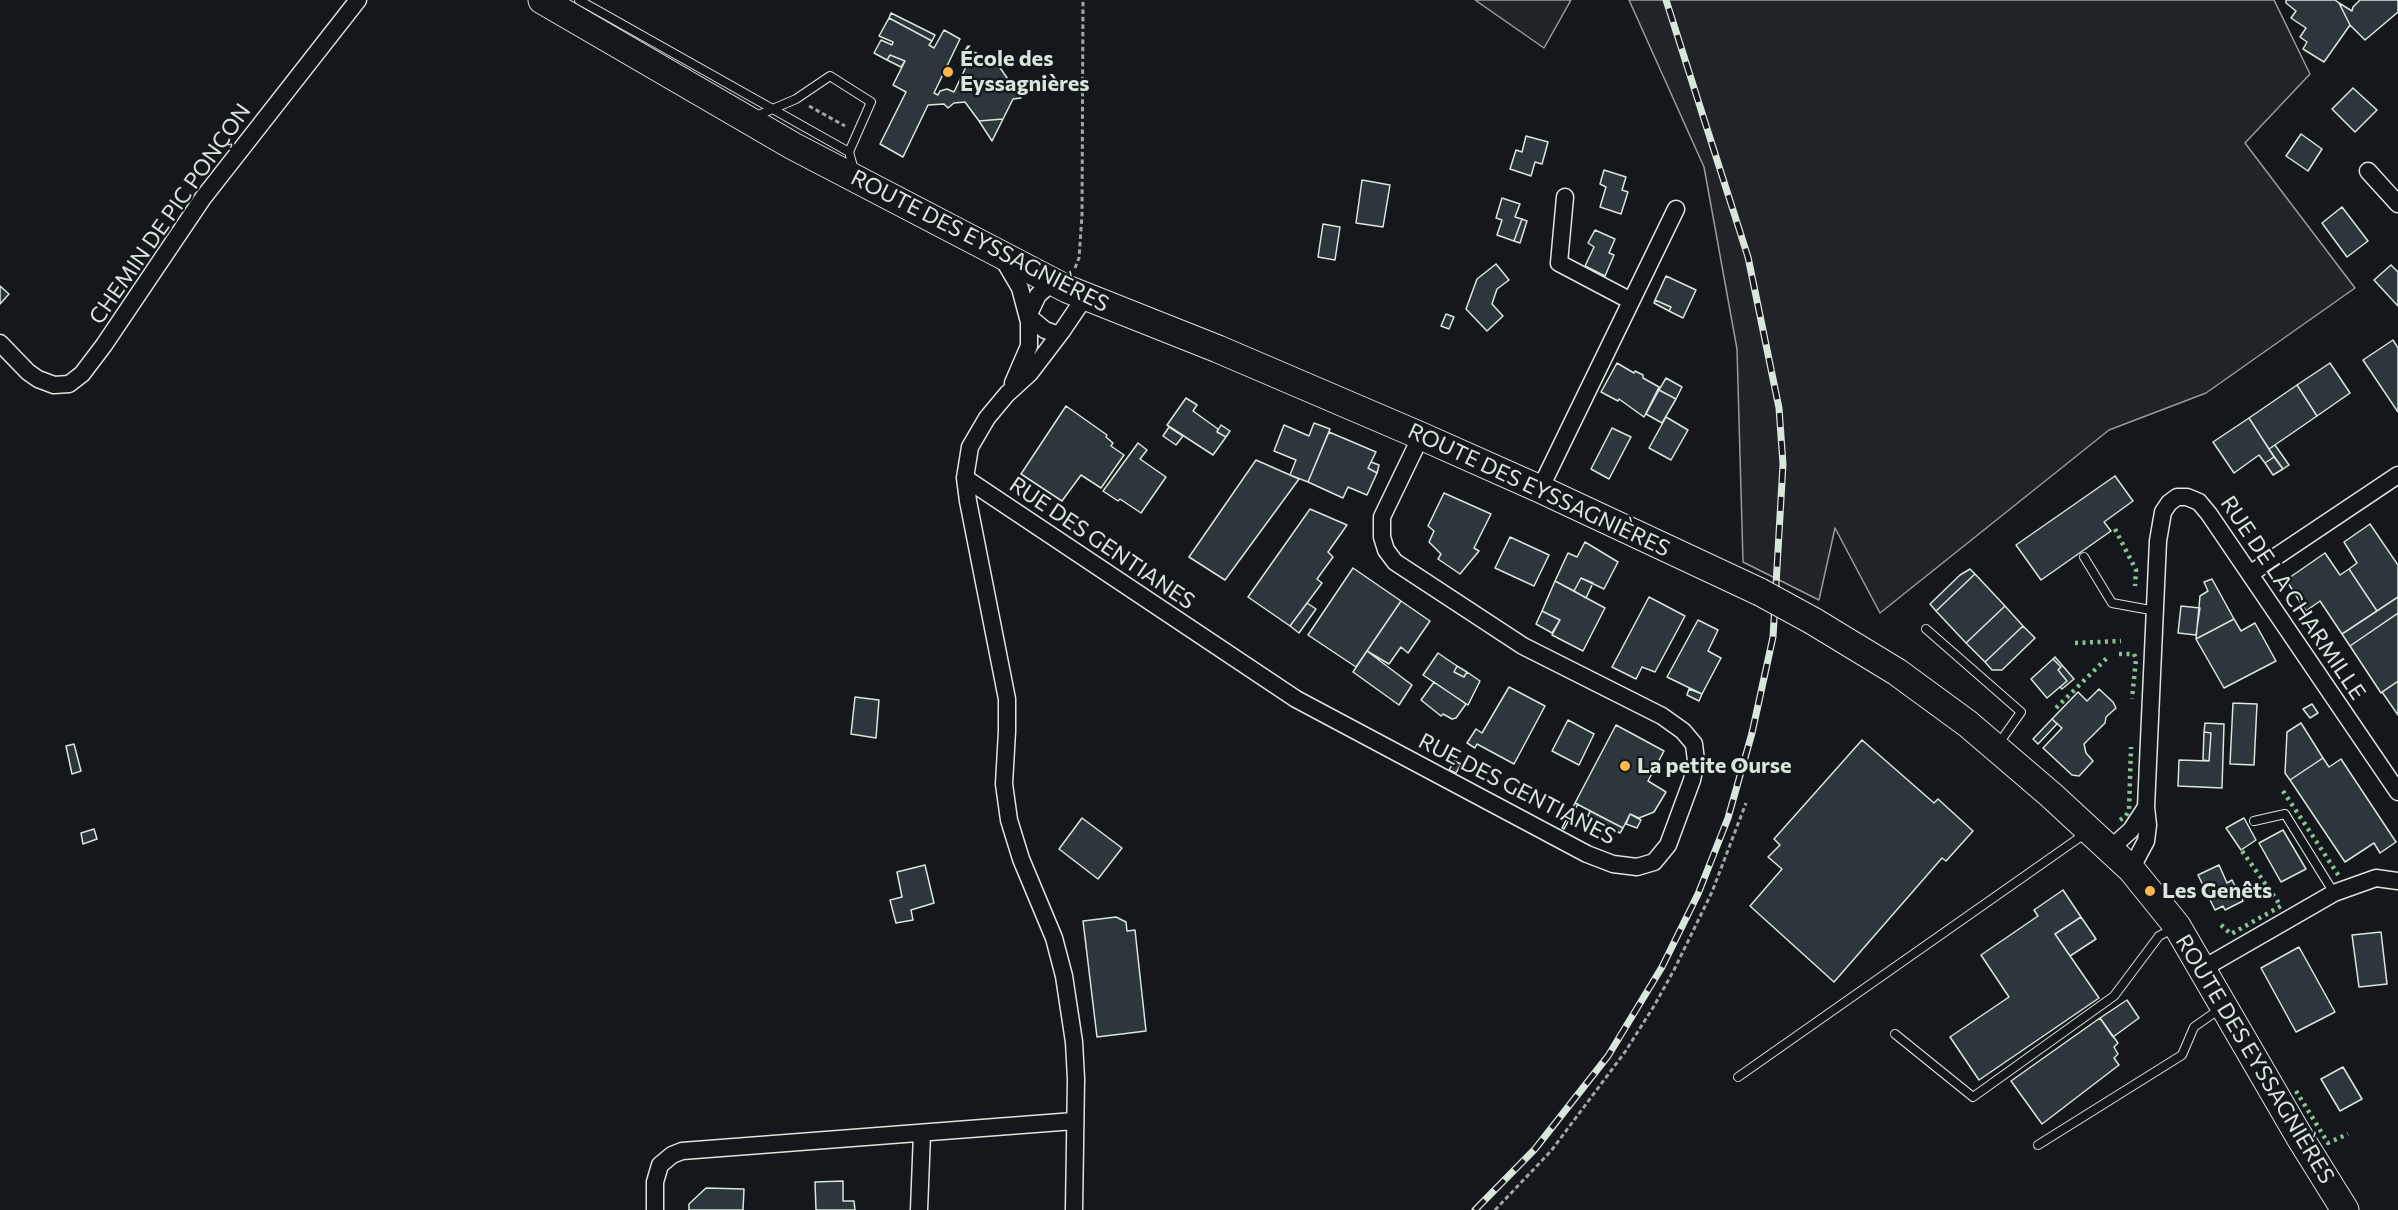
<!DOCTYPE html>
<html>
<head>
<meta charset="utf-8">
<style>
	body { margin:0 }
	canvas { display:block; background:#14181c }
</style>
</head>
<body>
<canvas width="2398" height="1210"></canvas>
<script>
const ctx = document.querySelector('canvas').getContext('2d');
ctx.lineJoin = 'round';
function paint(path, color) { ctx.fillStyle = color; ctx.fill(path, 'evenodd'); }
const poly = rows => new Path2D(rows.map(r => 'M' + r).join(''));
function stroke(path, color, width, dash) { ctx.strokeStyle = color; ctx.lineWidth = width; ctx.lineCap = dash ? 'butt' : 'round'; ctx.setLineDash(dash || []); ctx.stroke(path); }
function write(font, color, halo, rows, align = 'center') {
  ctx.font = font + ' Commissioner,sans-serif'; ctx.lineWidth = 4.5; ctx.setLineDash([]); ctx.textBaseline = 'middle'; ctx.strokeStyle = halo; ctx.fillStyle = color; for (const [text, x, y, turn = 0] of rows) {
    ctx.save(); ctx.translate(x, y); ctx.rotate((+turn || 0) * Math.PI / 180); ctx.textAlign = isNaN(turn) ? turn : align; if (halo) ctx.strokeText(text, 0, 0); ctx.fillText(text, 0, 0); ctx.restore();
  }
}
const green = poly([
	[1475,0,1571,0,1544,48,1475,0],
	[1629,0,2274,0,2310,74,2245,143,2355,288,2206,393,2109,430,1880,613,1835,528,1819,600,1743,562,1737,349,1704,167,1629,0]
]);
paint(green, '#202428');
stroke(green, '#939e99', 1.5);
const building = poly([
	[2286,0,2335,0,2339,3,2350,25,2324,62,2303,49,2307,42,2300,37,2306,28,2291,18,2296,11,2286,3,2286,0],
	[2360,0,2398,0,2398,12,2365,40,2350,25,2339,3,2352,11,2353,7,2360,0],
	[891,13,935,35,932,41,889,18,891,13],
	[889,18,932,41,929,45,934,48,944,30,960,39,934,93,938,95,940,91,947,89,954,92,973,52,994,59,1021,98,1013,99,1003,119,979,121,965,102,954,103,948,108,944,104,928,105,903,157,880,144,906,92,893,85,905,61,890,55,887,60,874,53,881,40,892,45,893,42,879,36,889,18],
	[890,55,905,61,901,67,887,60,890,55],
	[2353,88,2377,110,2355,132,2332,109,2353,88],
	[1003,119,992,141,979,121,1003,119],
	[2301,134,2322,149,2308,171,2286,156,2301,134],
	[1526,136,1548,142,1542,164,1535,162,1531,176,1510,169,1516,150,1522,152,1526,136],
	[1604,170,1626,177,1622,190,1628,192,1621,214,1600,207,1606,187,1600,184,1604,170],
	[1362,180,1390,185,1383,227,1356,223,1362,180],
	[1502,198,1520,204,1515,217,1522,219,1514,241,1497,235,1502,220,1496,218,1502,198],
	[2342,207,2368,241,2347,257,2322,223,2342,207],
	[1522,219,1527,221,1520,243,1514,241,1522,219],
	[1323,224,1340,227,1335,260,1318,257,1323,224],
	[1595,230,1615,239,1609,253,1614,255,1605,276,1585,266,1594,247,1588,243,1595,230],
	[1496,264,1509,280,1497,289,1492,304,1503,316,1487,331,1466,309,1477,279,1496,264],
	[2391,265,2398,272,2398,306,2374,280,2391,265],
	[1666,276,1696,290,1683,318,1669,311,1671,307,1655,300,1666,276],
	[0,286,9,294,0,304,0,286],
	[1655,300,1671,307,1669,311,1654,303,1655,300],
	[1446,314,1454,317,1449,329,1441,326,1446,314],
	[2393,340,2398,348,2398,412,2363,360,2393,340],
	[1617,363,1634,373,1635,371,1643,375,1643,378,1659,387,1644,417,1619,399,1618,401,1601,392,1617,363],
	[2330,363,2350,393,2317,416,2297,385,2330,363],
	[1666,378,1682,387,1676,399,1659,390,1666,378],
	[2297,385,2317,416,2269,449,2249,418,2297,385],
	[1659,390,1676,399,1662,423,1646,414,1659,390],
	[1186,398,1197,405,1193,411,1218,429,1217,432,1226,437,1213,455,1167,425,1186,398],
	[1066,406,1107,435,1106,437,1113,443,1111,446,1124,455,1101,488,1081,475,1062,501,1021,474,1066,406],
	[1666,417,1688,430,1671,460,1649,448,1666,417],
	[2249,418,2274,457,2265,463,2259,455,2234,473,2213,442,2249,418],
	[1314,423,1330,429,1308,482,1290,475,1296,460,1274,451,1284,425,1309,436,1314,423],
	[1221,425,1230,431,1226,437,1217,432,1221,425],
	[1169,427,1183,436,1176,445,1163,436,1169,427],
	[1612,428,1631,437,1609,479,1591,469,1612,428],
	[1329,432,1376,452,1368,468,1377,473,1367,495,1348,487,1343,498,1308,482,1329,432],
	[1138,443,1147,450,1140,459,1166,477,1141,513,1120,499,1118,501,1103,491,1138,443],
	[2275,445,2289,465,2283,469,2269,449,2275,445],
	[2274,457,2283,469,2273,475,2265,463,2274,457],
	[1256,460,1299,479,1225,580,1189,557,1256,460],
	[1371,462,1379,465,1377,473,1368,468,1371,462],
	[2115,476,2133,501,2104,522,2111,531,2041,580,2016,545,2115,476],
	[1444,493,1491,514,1474,548,1479,551,1460,574,1438,559,1441,554,1429,542,1434,531,1428,526,1444,493],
	[1310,509,1347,525,1328,552,1333,557,1317,579,1322,583,1290,626,1248,597,1310,509],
	[2370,524,2398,565,2398,597,2377,611,2349,569,2357,563,2344,542,2370,524],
	[1510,537,1549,555,1534,586,1495,568,1510,537],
	[1585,542,1618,562,1604,589,1581,578,1574,591,1555,581,1568,553,1577,557,1585,542],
	[2325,553,2340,575,2349,569,2377,611,2342,634,2320,601,2306,611,2286,580,2325,553],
	[1353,568,1401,601,1356,667,1308,635,1353,568],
	[1970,569,1975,574,1936,611,1930,604,1960,575,1970,569],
	[1975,574,2005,606,1966,643,1936,611,1975,574],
	[1581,578,1593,583,1586,598,1574,591,1581,578],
	[2212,579,2234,619,2196,639,2200,596,2208,591,2204,582,2212,579],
	[1555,581,1605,608,1583,651,1552,635,1560,620,1542,611,1555,581],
	[1649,597,1685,616,1655,672,1642,667,1636,679,1612,667,1649,597],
	[2398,597,2398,613,2350,646,2342,634,2398,597],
	[1401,601,1430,621,1408,653,1401,647,1389,664,1367,651,1401,601],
	[1307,603,1316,609,1299,633,1290,626,1307,603],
	[2005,606,2023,626,1985,662,1966,643,2005,606],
	[2181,606,2200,608,2196,635,2178,633,2181,606],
	[1542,611,1560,620,1552,633,1536,624,1542,611],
	[2398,613,2398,681,2381,693,2350,646,2398,613],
	[2234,619,2241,631,2255,623,2276,661,2224,688,2196,639,2234,619],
	[1698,620,1718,630,1708,651,1721,658,1702,694,1667,677,1698,620],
	[2023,626,2035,638,2002,670,1992,670,1985,662,2023,626],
	[1367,651,1412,685,1399,705,1353,672,1367,651],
	[1438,653,1457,666,1454,672,1464,677,1467,672,1480,681,1468,705,1423,675,1438,653],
	[2055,657,2074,679,2062,689,2060,687,2067,681,2058,670,2061,667,2053,659,2055,657],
	[2053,659,2061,667,2058,670,2067,681,2047,698,2031,679,2053,659],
	[1457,666,1467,672,1464,677,1454,672,1457,666],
	[2398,681,2398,715,2382,692,2398,681],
	[1434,682,1466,704,1456,718,1452,719,1443,714,1441,716,1421,700,1434,682],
	[1509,687,1545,706,1514,764,1477,744,1475,748,1467,743,1476,729,1482,733,1509,687],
	[1689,689,1702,694,1699,701,1687,695,1689,689],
	[2099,689,2113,702,2116,708,2106,717,2105,723,2084,744,2086,753,2093,761,2079,776,2072,775,2043,748,2062,728,2052,719,2078,692,2087,701,2099,689],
	[855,697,879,700,876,738,851,734,855,697],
	[2233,703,2257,704,2254,765,2230,764,2233,703],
	[2312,704,2318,713,2310,718,2303,709,2312,704],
	[2052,719,2057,724,2038,744,2033,739,2052,719],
	[1568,720,1594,734,1579,765,1552,751,1568,720],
	[2205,723,2224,724,2222,788,2178,786,2179,760,2209,761,2211,733,2204,732,2205,723],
	[2301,723,2323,758,2290,780,2285,773,2287,732,2301,723],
	[1616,725,1664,751,1648,781,1666,792,1654,812,1639,818,1630,814,1623,828,1575,803,1616,725],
	[2204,732,2211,733,2209,761,2203,760,2204,732],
	[1862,740,1934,803,1938,799,1973,831,1946,861,1942,858,1834,982,1750,906,1782,869,1768,857,1780,845,1774,839,1862,740],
	[74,744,81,771,72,774,66,746,74,744],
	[2323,758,2329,767,2341,759,2396,842,2380,853,2374,843,2345,862,2290,780,2323,758],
	[1454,761,1461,764,1456,773,1449,770,1454,761],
	[1575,803,1578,804,1564,829,1562,828,1575,803],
	[1590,811,1623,828,1620,833,1588,816,1590,811],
	[1630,814,1641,820,1637,828,1626,824,1630,814],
	[1082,818,1122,848,1098,879,1059,849,1082,818],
	[2244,818,2256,840,2241,850,2226,828,2244,818],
	[94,829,97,839,83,844,81,833,94,829],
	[2283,830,2306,869,2281,882,2259,843,2283,830],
	[925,865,934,903,911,910,913,920,896,923,890,900,902,897,897,872,925,865],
	[2219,865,2227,883,2232,880,2243,901,2225,910,2223,906,2215,910,2198,875,2219,865],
	[2063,890,2081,917,2055,934,2099,998,1979,1080,1950,1037,2009,997,1981,955,2038,916,2034,910,2063,890],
	[1116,917,1126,922,1127,931,1135,930,1146,1031,1097,1037,1083,921,1116,917],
	[2081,917,2096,939,2070,956,2055,934,2081,917],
	[2381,932,2387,984,2359,987,2352,935,2381,932],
	[2299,947,2335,1012,2296,1032,2261,968,2299,947],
	[2127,1000,2139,1018,2113,1037,2100,1018,2127,1000],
	[2100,1018,2118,1043,2114,1047,2118,1054,2114,1058,2119,1065,2042,1124,2011,1081,2100,1018],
	[2343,1067,2362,1099,2340,1111,2321,1079,2343,1067],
	[843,1181,843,1201,854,1201,855,1210,816,1210,815,1182,843,1181],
	[706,1188,744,1189,743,1210,689,1210,689,1204,706,1188]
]);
paint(building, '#2c363c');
stroke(building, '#d8e6dc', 1.5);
const service = poly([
	[579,0,849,152],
	[754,117,796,99,830,76,871,102,849,152,854,170],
	[2084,557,2112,603,2156,611],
	[1926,629,2021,712,1997,746],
	[2254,821,2285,814,2334,893],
	[1895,1034,1973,1097,2114,996,2159,936,2174,928],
	[1738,1077,2086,833],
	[2038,1145,2182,1055,2194,1027,2221,1008]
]);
const minor = poly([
	[2368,171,2398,204],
	[1565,197,1559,263,1631,301],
	[1003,259,1020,288,1029,322,1029,346,1013,383],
	[1057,284,1046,288,1038,295,1028,316,1045,330,1059,335],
	[0,343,28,372,38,379,54,385,69,384,82,374,104,345,203,198,358,0],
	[965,478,1296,699,1587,854,1613,864,1637,867,1654,862,1668,845,1692,780,1696,761,1694,744,1683,731,1662,716,1523,646,1395,562,1386,550,1382,537,1382,517,1421,436],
	[1540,489,1676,209],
	[2250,574,2398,475],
	[2110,849,2131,830,2146,807],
	[2131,869,2146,841,2148,825,2146,807,2158,541,2163,512,2169,503,2177,497,2187,497,2199,502,2209,514,2398,792],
	[2202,969,2334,893,2376,878,2398,881],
	[655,1210,655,1182,660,1165,672,1155,682,1151,1074,1121],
	[919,1210,922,1134],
	[1074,1210,1076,1079,1074,1042,1064,976,1054,938,1021,859,1009,820,1004,784,1007,731,1007,699,968,501,965,478,970,447,987,418,1007,394,1030,373,1062,331,1085,297]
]);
const primary = poly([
	[542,0,793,146,1067,289,1218,349,1421,436,1540,489,1760,592],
	[1813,621,1897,672,1968,724,2051,795,2131,869,2177,926,2299,1136,2345,1210]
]);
stroke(service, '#d8e6dc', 10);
stroke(minor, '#d8e6dc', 19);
stroke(primary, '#d8e6dc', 29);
stroke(poly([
	[809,106,845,126],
	[1075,268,1079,258,1082,215,1083,0],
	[1495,1210,1551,1151,1625,1052,1654,1006,1674,970,1712,892,1746,803]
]), '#9da8a2', 3, [4.5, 3]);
stroke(service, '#14181c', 8);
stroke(minor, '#14181c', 16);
stroke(primary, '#14181c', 27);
const rail = poly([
	[1475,1210,1535,1149,1608,1056,1662,967,1698,894,1728,818,1752,733,1773,637,1783,464,1779,408,1748,257,1666,0]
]);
stroke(rail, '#d8e6dc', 7);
stroke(rail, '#14181c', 4.5, [14]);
const primaryBridge = poly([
	[1760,592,1813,621]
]);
stroke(primaryBridge, '#d8e6dc', 29, []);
stroke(primaryBridge, '#14181c', 27);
stroke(poly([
	[2115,529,2136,570,2135,586],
	[2075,643,2121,641],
	[2119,654,2134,654,2136,659,2132,699],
	[2056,708,2109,656],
	[2283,791,2339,876],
	[2120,820,2126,816,2129,810,2131,747],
	[2221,925,2231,934,2281,906,2242,851],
	[2296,1091,2328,1143,2348,1134]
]), '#8ac095', 4.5, [3, 4.5]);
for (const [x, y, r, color] of [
	[948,72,6,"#ffb74d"],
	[1625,766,6,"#ffb74d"],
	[2150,891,6,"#ffb74d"]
]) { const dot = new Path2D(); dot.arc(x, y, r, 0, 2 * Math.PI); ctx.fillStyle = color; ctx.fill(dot); stroke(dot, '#14181c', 2); }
write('bold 22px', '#d8e6dc', '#14181c', [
	["École des",960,59],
	["Eyssagnières",960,84],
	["La petite Ourse",1637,766],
	["Les Genêts",2162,891]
], 'left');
write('22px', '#d8e6dc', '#14181c', [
	["CHEMIN DE PIC PONÇON",170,214,-55],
	["ROUTE DES EYSSAGNIÈRES",980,241,27],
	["ROUTE DES EYSSAGNIÈRES",1539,490,25],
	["RUE DES GENTIANES",1102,543,34],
	["RUE DE LA CHARMILLE",2293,598,56],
	["RUE DES GENTIANES",1517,789,27],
	["ROUTE DES EYSSAGNIÈRES",2255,1059,59]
]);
</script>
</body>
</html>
